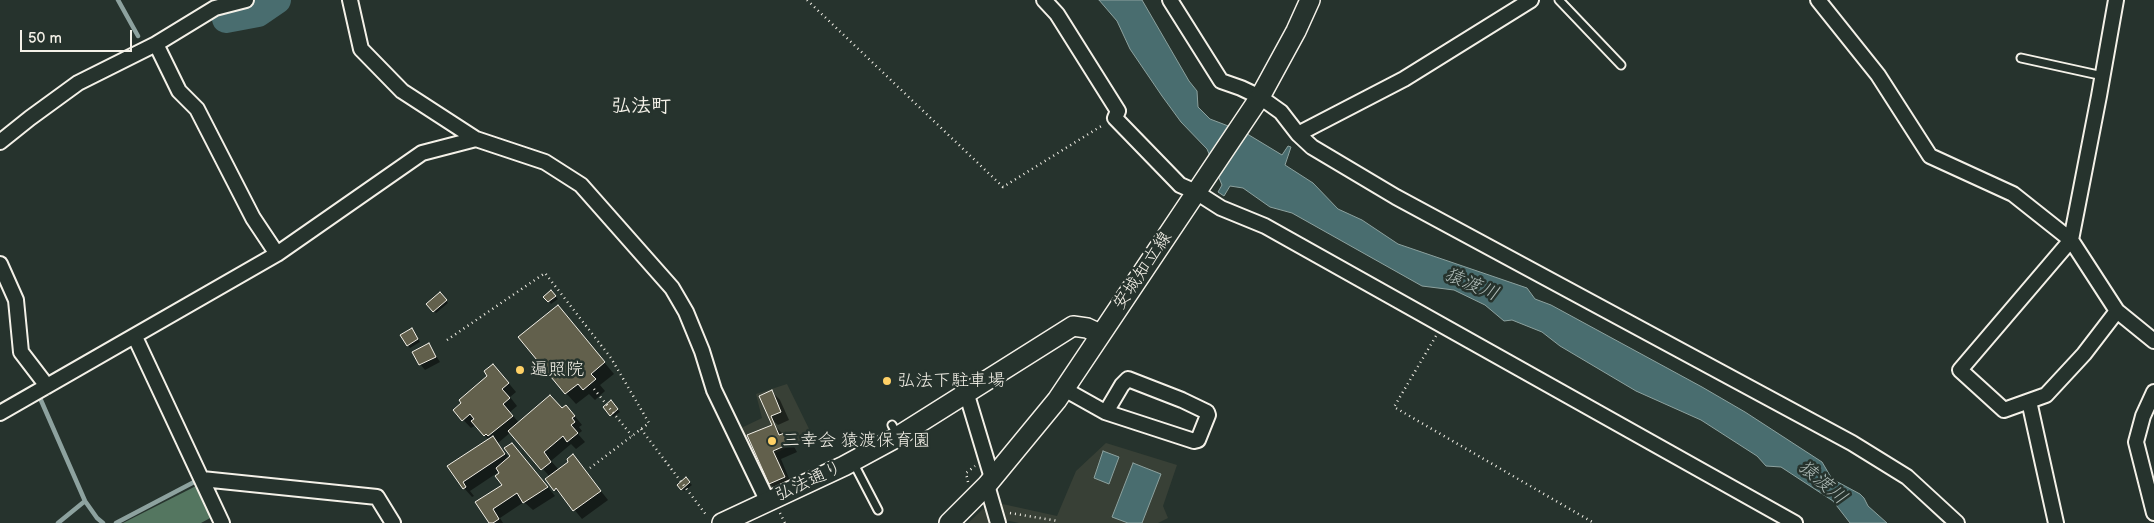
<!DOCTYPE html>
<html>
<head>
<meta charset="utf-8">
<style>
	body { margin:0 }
	#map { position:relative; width:2154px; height:523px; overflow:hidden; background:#26332d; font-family:"Balsamiq Sans",sans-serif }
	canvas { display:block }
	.scale { position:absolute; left:20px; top:30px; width:112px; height:22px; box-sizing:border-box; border:2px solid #f4f1e8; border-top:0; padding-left:6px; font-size:15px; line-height:18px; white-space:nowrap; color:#f4f1e8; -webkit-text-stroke:4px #26332d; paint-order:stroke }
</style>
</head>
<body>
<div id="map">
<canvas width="2154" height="523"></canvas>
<div class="scale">50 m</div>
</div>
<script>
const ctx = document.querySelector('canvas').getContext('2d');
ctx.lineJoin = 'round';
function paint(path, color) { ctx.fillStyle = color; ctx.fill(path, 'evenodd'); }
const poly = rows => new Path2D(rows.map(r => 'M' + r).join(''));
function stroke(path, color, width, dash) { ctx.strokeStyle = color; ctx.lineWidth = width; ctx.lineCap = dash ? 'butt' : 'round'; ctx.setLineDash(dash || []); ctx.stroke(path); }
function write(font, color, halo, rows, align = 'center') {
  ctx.font = font + ' "Balsamiq Sans","Klee One",sans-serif'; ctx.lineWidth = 5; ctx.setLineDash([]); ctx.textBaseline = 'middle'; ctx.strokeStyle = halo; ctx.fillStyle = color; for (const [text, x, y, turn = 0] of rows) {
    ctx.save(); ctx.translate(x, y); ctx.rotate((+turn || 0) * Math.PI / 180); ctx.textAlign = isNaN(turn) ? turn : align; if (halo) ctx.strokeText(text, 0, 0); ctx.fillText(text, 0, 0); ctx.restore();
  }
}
paint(poly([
	[787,384,812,435,776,453,789,480,767,491,737,430,762,418,756,394],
	[1106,443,1177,465,1163,506,1168,518,1158,523,1019,523,1005,520,998,503,1057,516,1076,471],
	[983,509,989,510,991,523,968,523]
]), '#384036');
paint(poly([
	[196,486,212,517,201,523,123,523]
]), '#547660');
const water = poly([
	[1099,0,1142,0,1189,81,1197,91,1198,107,1210,119,1244,132,1282,155,1288,146,1291,147,1285,165,1313,183,1338,209,1362,220,1398,244,1527,288,1535,299,1551,305,1702,387,1745,412,1822,462,1832,479,1860,494,1864,498,1868,506,1887,523,1850,523,1833,501,1781,467,1766,466,1757,456,1701,420,1636,391,1560,346,1542,332,1512,320,1504,321,1485,305,1454,290,1422,286,1292,213,1270,207,1243,188,1230,186,1224,196,1218,192,1222,185,1207,149,1181,122,1162,96,1130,49,1117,21,1099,0],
	[1103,451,1119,457,1109,484,1094,478,1103,451],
	[1133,463,1161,474,1142,523,1128,523,1112,517,1133,463]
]);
paint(water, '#496d6f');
stroke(water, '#8da29f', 1);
paint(poly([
	[551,292,558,299,551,304,545,297],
	[440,294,448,303,436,313,428,304],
	[558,307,614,374,600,385,605,391,595,400,589,394,576,404,566,393],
	[414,332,420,342,410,348,408,345],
	[429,345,440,362,425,370,420,364],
	[501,374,516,392,510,397,517,406,510,412,519,423,562,409,574,415,582,425,579,427,582,431,578,434,585,442,576,449,571,444,551,461,559,470,570,462,573,456,608,500,582,519,564,497,555,490,550,477,511,432,498,443,509,458,520,453,555,496,533,510,524,502,500,518,503,523,490,523,477,502,503,486,501,473,500,471,470,491,474,496,472,497,464,488,449,466,489,440,476,425,471,428,454,410],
	[772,392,780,400,789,420,778,425,769,417],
	[611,402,620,412,613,417,605,407],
	[774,425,792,443,797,452,781,459,792,486,778,492,770,484],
	[686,479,692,485,684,491,679,485]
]), '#0007');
stroke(poly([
	[118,0,138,36],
	[40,398,85,501,97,518,103,523],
	[58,523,85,501],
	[116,523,196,481]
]), '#8da29f', 4.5);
stroke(poly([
	[226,19,258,13,277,0]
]), '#496d6f', 28);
const building = poly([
	[551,290,556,296,548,302,543,297,551,290],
	[440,292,447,300,433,312,426,304,440,292],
	[558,305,605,362,591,374,596,379,583,390,578,384,565,394,518,337,558,305],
	[412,328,418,339,407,346,400,335,412,328],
	[429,343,436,357,419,365,412,352,429,343],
	[493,364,509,383,502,389,510,398,503,404,513,416,488,436,486,434,484,436,471,421,474,419,470,414,462,421,453,410,461,403,459,400,487,376,484,371,493,364],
	[772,390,781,412,771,416,779,435,785,433,789,444,773,451,785,477,769,484,747,435,772,425,759,396,772,390],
	[550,395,562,408,566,405,575,416,572,418,575,422,571,425,578,433,567,442,563,436,544,452,551,462,541,470,508,431,550,395],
	[611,400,618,409,610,416,603,407,611,400],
	[493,436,505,454,463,482,466,487,463,489,447,466,493,436],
	[512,443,548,487,523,503,517,493,493,509,499,519,493,523,489,523,475,502,502,485,495,476,499,473,496,468,510,456,504,448,512,443],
	[573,454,601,491,573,511,556,488,554,491,545,479,568,462,567,459,573,454],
	[686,477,690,482,681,490,677,485,686,477]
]);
paint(building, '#62604c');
stroke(building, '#f4f1e8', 1);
const lane = poly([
	[1559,0,1621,65],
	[2021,58,2103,76],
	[892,425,898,436],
	[853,462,878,510]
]);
const street = poly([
	[350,0,361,49,402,91,476,139],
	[1044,0,1057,14,1118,111,1115,118,1180,185,1196,192,1221,208,1265,226,1795,523],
	[1170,0,1221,81,1241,88,1260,97,1281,112,1298,134,1312,147,1396,197,1852,443,1907,477,1957,523],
	[1818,0,1878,75,1930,156,2013,194,2071,240,2117,311,2154,341],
	[2116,0,2099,96,2071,240,1960,370,2004,410,2046,395,2084,354,2117,311],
	[156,44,215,8,246,0],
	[1298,134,1404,79,1531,0],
	[0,142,30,118,78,83,156,44,179,91,197,109,253,218,277,254],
	[0,264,16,300,21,352,47,386],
	[135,337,222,523],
	[1064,389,1105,412,1194,441,1198,440,1208,415,1207,412,1182,400,1128,379,1122,385,1106,412],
	[2154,392,2143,416,2136,442,2154,513],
	[967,395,992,478],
	[2029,401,2056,523],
	[0,413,277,254,422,153,476,139,545,162,581,185,672,288,686,312,702,351,714,390,768,502],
	[202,479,377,497,393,523],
	[987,485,998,523]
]);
const secondary = poly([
	[722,523,844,466,892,440,1073,326,1087,328,1100,334],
	[949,523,987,485,1057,400,1260,97,1296,31,1310,0]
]);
stroke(lane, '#f4f1e8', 11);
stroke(street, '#f4f1e8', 18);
stroke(secondary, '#f4f1e8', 22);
stroke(poly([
	[807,0,1003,187,1103,125],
	[1436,336,1394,407,1594,523],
	[447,340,545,273,611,358,649,423,590,468],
	[594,389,632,436],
	[641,429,707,516],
	[968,482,966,473,975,466],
	[780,513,785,523],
	[1010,513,1058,521]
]), '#f4f1e8', 2.5, [1, 4]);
stroke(lane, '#26332d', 7);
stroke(street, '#26332d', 14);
stroke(secondary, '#26332d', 19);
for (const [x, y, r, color] of [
	[520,370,5,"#ffd166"],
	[887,381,5,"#ffd166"],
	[772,441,5,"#ffd166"]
]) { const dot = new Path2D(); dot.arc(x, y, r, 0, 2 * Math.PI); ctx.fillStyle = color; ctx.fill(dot); stroke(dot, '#26332d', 2); }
write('18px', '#f4f1e8', '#26332d', [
	["安城知立線",1143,271,-56],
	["弘法通り",809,482,-25]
]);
write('18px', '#f4f1e8', '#26332d', [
	["遍照院",530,370],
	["弘法下駐車場",897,381],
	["三幸会 猿渡保育園",782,441]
], 'left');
write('italic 19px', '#b0bcb8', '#26332d', [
	["猿渡川",1471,285,23],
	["猿渡川",1822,483,40]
]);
write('bold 20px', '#f4f1e8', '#26332d', [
	["弘法町",641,107]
]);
</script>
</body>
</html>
